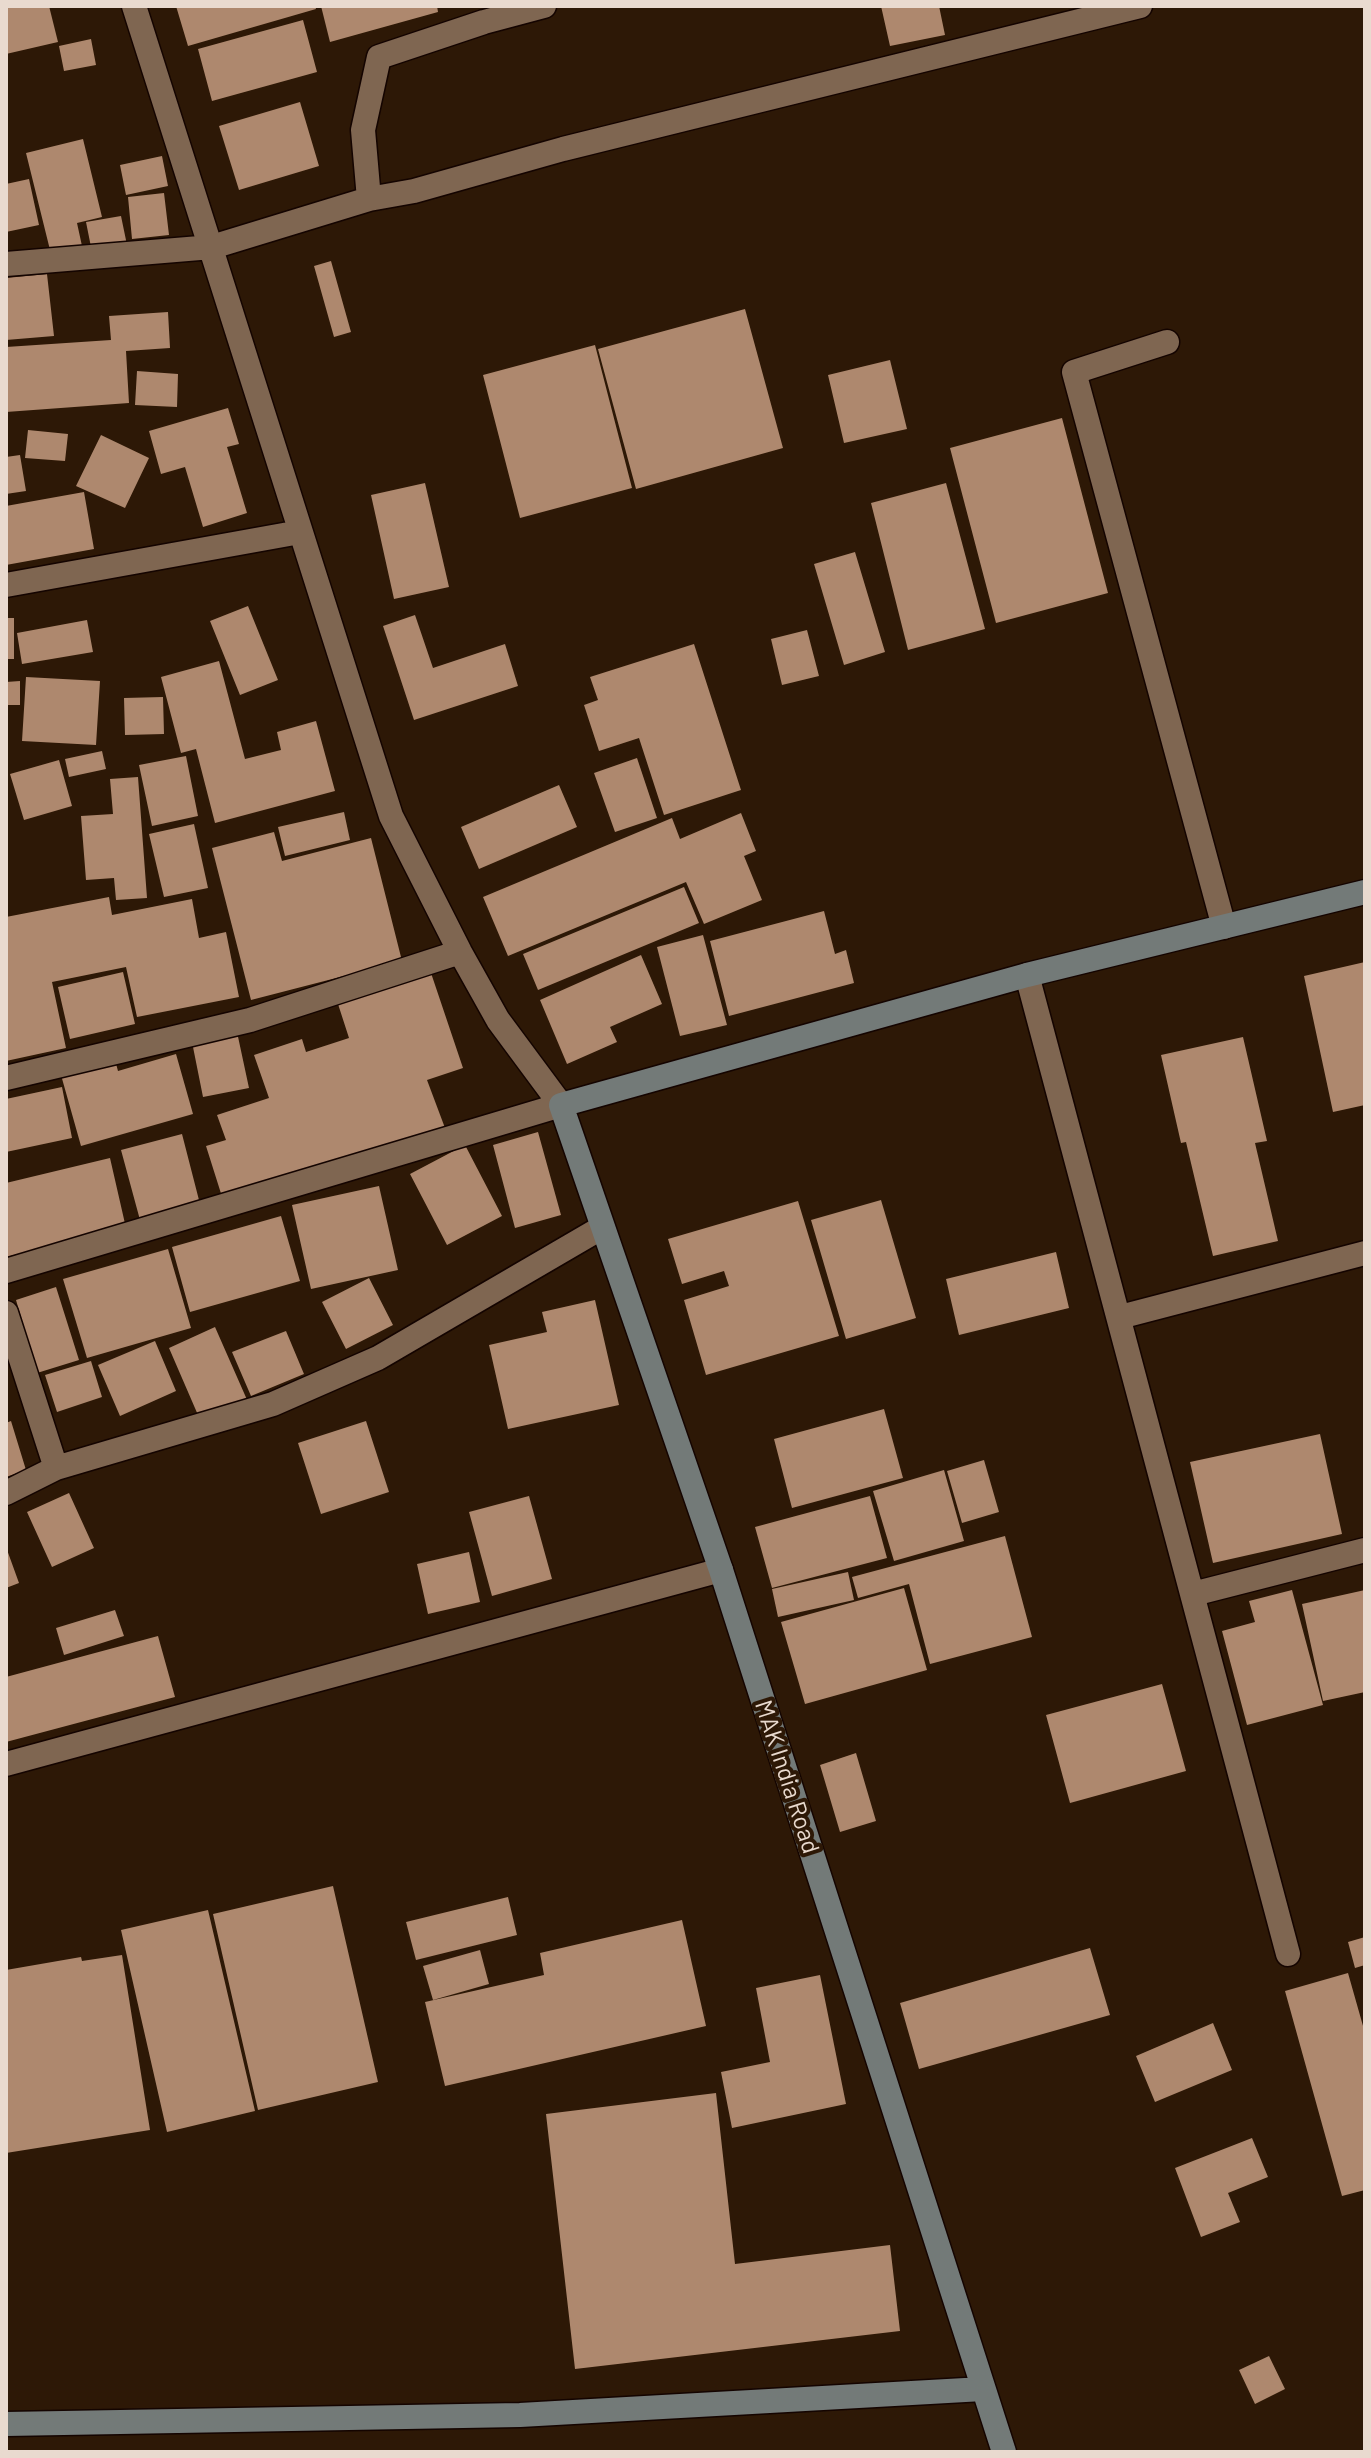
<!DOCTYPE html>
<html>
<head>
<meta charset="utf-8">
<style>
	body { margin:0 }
	#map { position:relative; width:1371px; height:2458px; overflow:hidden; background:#2d1806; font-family:Barlow,sans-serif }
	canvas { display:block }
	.frame { position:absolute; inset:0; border:8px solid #e9dacf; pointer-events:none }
</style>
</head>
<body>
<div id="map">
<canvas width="1371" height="2458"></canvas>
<div class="frame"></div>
</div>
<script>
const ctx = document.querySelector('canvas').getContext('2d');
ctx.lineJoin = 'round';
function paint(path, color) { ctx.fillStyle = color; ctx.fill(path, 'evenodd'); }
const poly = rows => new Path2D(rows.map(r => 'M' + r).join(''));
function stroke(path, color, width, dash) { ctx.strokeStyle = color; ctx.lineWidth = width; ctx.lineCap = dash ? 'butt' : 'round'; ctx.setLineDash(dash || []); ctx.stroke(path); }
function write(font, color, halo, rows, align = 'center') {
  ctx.font = font + ' Barlow,sans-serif'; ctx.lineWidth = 8; ctx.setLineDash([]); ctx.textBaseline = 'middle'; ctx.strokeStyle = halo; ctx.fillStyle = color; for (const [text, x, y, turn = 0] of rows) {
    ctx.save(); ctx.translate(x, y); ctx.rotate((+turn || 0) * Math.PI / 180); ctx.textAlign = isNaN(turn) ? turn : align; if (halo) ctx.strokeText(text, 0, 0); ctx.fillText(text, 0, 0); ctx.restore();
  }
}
paint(poly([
	[6,6,49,6,58,42,6,54],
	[176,6,315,6,316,9,188,46],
	[321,6,437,6,438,12,330,42],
	[881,6,939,6,945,35,890,46],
	[303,20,317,72,212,101,198,49],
	[91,39,96,65,64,71,59,46],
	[300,102,319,166,239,190,219,126],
	[83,139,102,217,77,223,82,246,51,254,26,153],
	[162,156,168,186,126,195,120,165],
	[29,179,39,225,6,232,6,184],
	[164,193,169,235,132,239,128,197],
	[121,216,127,245,92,252,86,222],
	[331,261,351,332,334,337,314,266],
	[47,274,54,336,6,340,6,278],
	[745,309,783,448,636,489,598,349],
	[168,312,170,348,126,351,129,403,6,412,6,347,111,340,109,316],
	[595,345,632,488,520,518,483,375],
	[890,360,907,429,844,443,828,375],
	[137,371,178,374,177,407,135,405],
	[228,408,239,444,227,447,247,513,203,527,185,467,161,474,149,431],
	[1062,418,1108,593,996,623,950,448],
	[28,430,68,434,65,461,25,458],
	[101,435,149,458,125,508,76,486],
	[20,455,26,491,6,494,6,457],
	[425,483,449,587,394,599,371,495],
	[946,483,985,629,908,650,871,503],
	[84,492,94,549,6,565,6,506],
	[855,552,885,652,844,665,814,564],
	[248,606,278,680,240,695,210,621],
	[415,615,433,668,505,644,518,686,414,720,383,626],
	[6,618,14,618,14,659,6,659],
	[87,620,93,652,22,664,17,633],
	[807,630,819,676,782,685,771,639],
	[694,644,741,790,664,815,639,738,599,751,584,705,598,700,590,677],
	[219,661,245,759,281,750,277,732,316,721,335,791,215,823,196,749,181,753,161,677],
	[26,677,100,681,96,745,22,741],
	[20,681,20,705,6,705,6,682],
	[163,697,164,734,125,735,124,698],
	[102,751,106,769,69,777,65,759],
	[186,756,198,816,152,826,139,765],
	[637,758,657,818,615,832,594,773],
	[59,760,72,806,24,820,10,774],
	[138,777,147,898,116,900,114,878,86,880,81,816,113,814,110,779],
	[559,785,577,827,479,869,461,827],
	[344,812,350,840,285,856,278,827],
	[741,813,756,851,744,856,762,900,704,924,686,882,508,956,483,897,672,818,680,839],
	[194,824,208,888,164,897,149,834],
	[274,832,282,861,371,838,402,961,251,1000,212,848],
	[684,887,699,923,538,990,523,954],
	[109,897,112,915,192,899,199,938,226,932,239,997,137,1017,126,967,52,982,66,1048,6,1061,6,917],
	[824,911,835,954,846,950,854,983,729,1016,710,941],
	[703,935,727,1025,680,1036,657,947],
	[641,955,662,1004,610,1027,617,1042,567,1064,540,1000],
	[1365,962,1365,1105,1333,1112,1304,976],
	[123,972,135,1024,70,1039,58,987],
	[431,973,463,1068,427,1080,445,1128,224,1203,206,1146,226,1140,217,1115,269,1098,254,1055,302,1039,306,1052,349,1038,338,1004],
	[237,1032,249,1088,203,1097,192,1042],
	[1243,1037,1267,1141,1255,1143,1278,1241,1213,1256,1186,1142,1181,1143,1161,1055],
	[176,1054,193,1114,81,1146,61,1075,115,1060,118,1071],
	[62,1087,72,1138,6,1152,6,1099],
	[538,1132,561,1215,515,1228,493,1145],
	[182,1134,200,1204,140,1220,121,1150],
	[465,1145,502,1216,447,1245,410,1174],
	[110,1158,126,1228,6,1257,6,1183],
	[379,1186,398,1270,311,1289,292,1205],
	[881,1200,916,1318,846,1339,811,1220],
	[798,1201,839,1336,706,1375,684,1300,729,1286,724,1271,682,1284,668,1239],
	[281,1216,300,1281,190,1312,172,1247],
	[168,1249,191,1328,87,1358,63,1279],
	[1056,1252,1069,1308,959,1335,946,1279],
	[369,1278,393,1325,346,1349,322,1302],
	[56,1287,79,1360,37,1373,16,1300],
	[595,1300,619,1405,508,1429,489,1345,547,1332,542,1312],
	[215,1327,248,1402,201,1422,169,1348],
	[286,1331,304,1374,251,1396,232,1352],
	[155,1341,176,1391,120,1416,98,1365],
	[91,1361,102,1397,57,1412,45,1375],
	[884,1409,903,1478,792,1508,774,1439],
	[11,1421,26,1470,6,1477,6,1423],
	[366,1421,389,1492,321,1514,298,1443],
	[1320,1434,1342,1534,1213,1563,1190,1462],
	[984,1460,999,1512,962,1523,947,1471],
	[944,1470,964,1541,894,1561,873,1491],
	[69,1493,94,1548,52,1567,27,1512],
	[529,1496,552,1579,492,1596,469,1512],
	[870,1496,887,1558,772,1588,755,1527],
	[1005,1536,1032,1637,930,1664,909,1584,858,1598,852,1577],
	[6,1547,19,1583,6,1588],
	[469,1552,480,1602,428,1614,417,1564],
	[848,1572,854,1600,778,1617,772,1589],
	[904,1588,927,1670,805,1704,781,1622],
	[1292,1590,1323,1705,1247,1725,1222,1631,1255,1622,1249,1601],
	[1365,1590,1365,1692,1323,1701,1302,1604],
	[115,1610,124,1636,64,1655,56,1628],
	[158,1636,175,1697,6,1742,6,1677],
	[1162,1684,1186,1771,1070,1803,1046,1715],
	[856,1753,876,1821,840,1832,820,1765],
	[333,1886,378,2082,258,2110,213,1914],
	[508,1897,517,1935,416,1960,406,1922],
	[208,1910,255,2111,167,2132,121,1930],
	[682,1920,706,2026,445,2086,425,2002,544,1975,540,1953],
	[1365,1937,1365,1965,1355,1968,1348,1942],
	[1090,1948,1110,2015,919,2069,900,2003],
	[480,1950,489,1984,433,2000,423,1966],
	[122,1955,150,2130,6,2153,6,1970,81,1957,82,1961],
	[1348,1973,1365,2033,1365,2190,1342,2196,1285,1991],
	[820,1975,846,2104,732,2128,721,2072,770,2062,756,1988],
	[1213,2023,1232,2070,1155,2102,1136,2056],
	[716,2093,735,2264,890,2245,900,2331,575,2369,546,2114],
	[1252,2138,1268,2177,1228,2193,1240,2222,1201,2237,1175,2168],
	[1269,2356,1285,2389,1255,2404,1239,2370]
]), '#ae886e');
const street = poly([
	[369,199,363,130,379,57,484,22,544,6],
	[6,264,212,247,369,199,414,191,563,149,1140,6],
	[1167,342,1074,372,1224,927],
	[6,585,300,532],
	[1027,975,1288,1954],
	[6,1078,250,1020,460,952],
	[6,1271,561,1105,498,1020,460,952,391,816,134,6],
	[6,1313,56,1468,6,1493],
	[1120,1317,1365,1253],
	[56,1468,273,1404,378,1358,601,1228],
	[1193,1594,1365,1550],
	[6,1764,721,1570]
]);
const secondary = poly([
	[6,2424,520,2415,983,2389],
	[1004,2452,721,1570,561,1105,1027,975,1365,892]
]);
stroke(street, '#140400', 27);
stroke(secondary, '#140400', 27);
stroke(street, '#7f6651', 24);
stroke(secondary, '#737a78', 24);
write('24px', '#e9dacf', '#2d1806', [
	["MAK India Road",787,1777,72]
]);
</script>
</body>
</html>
